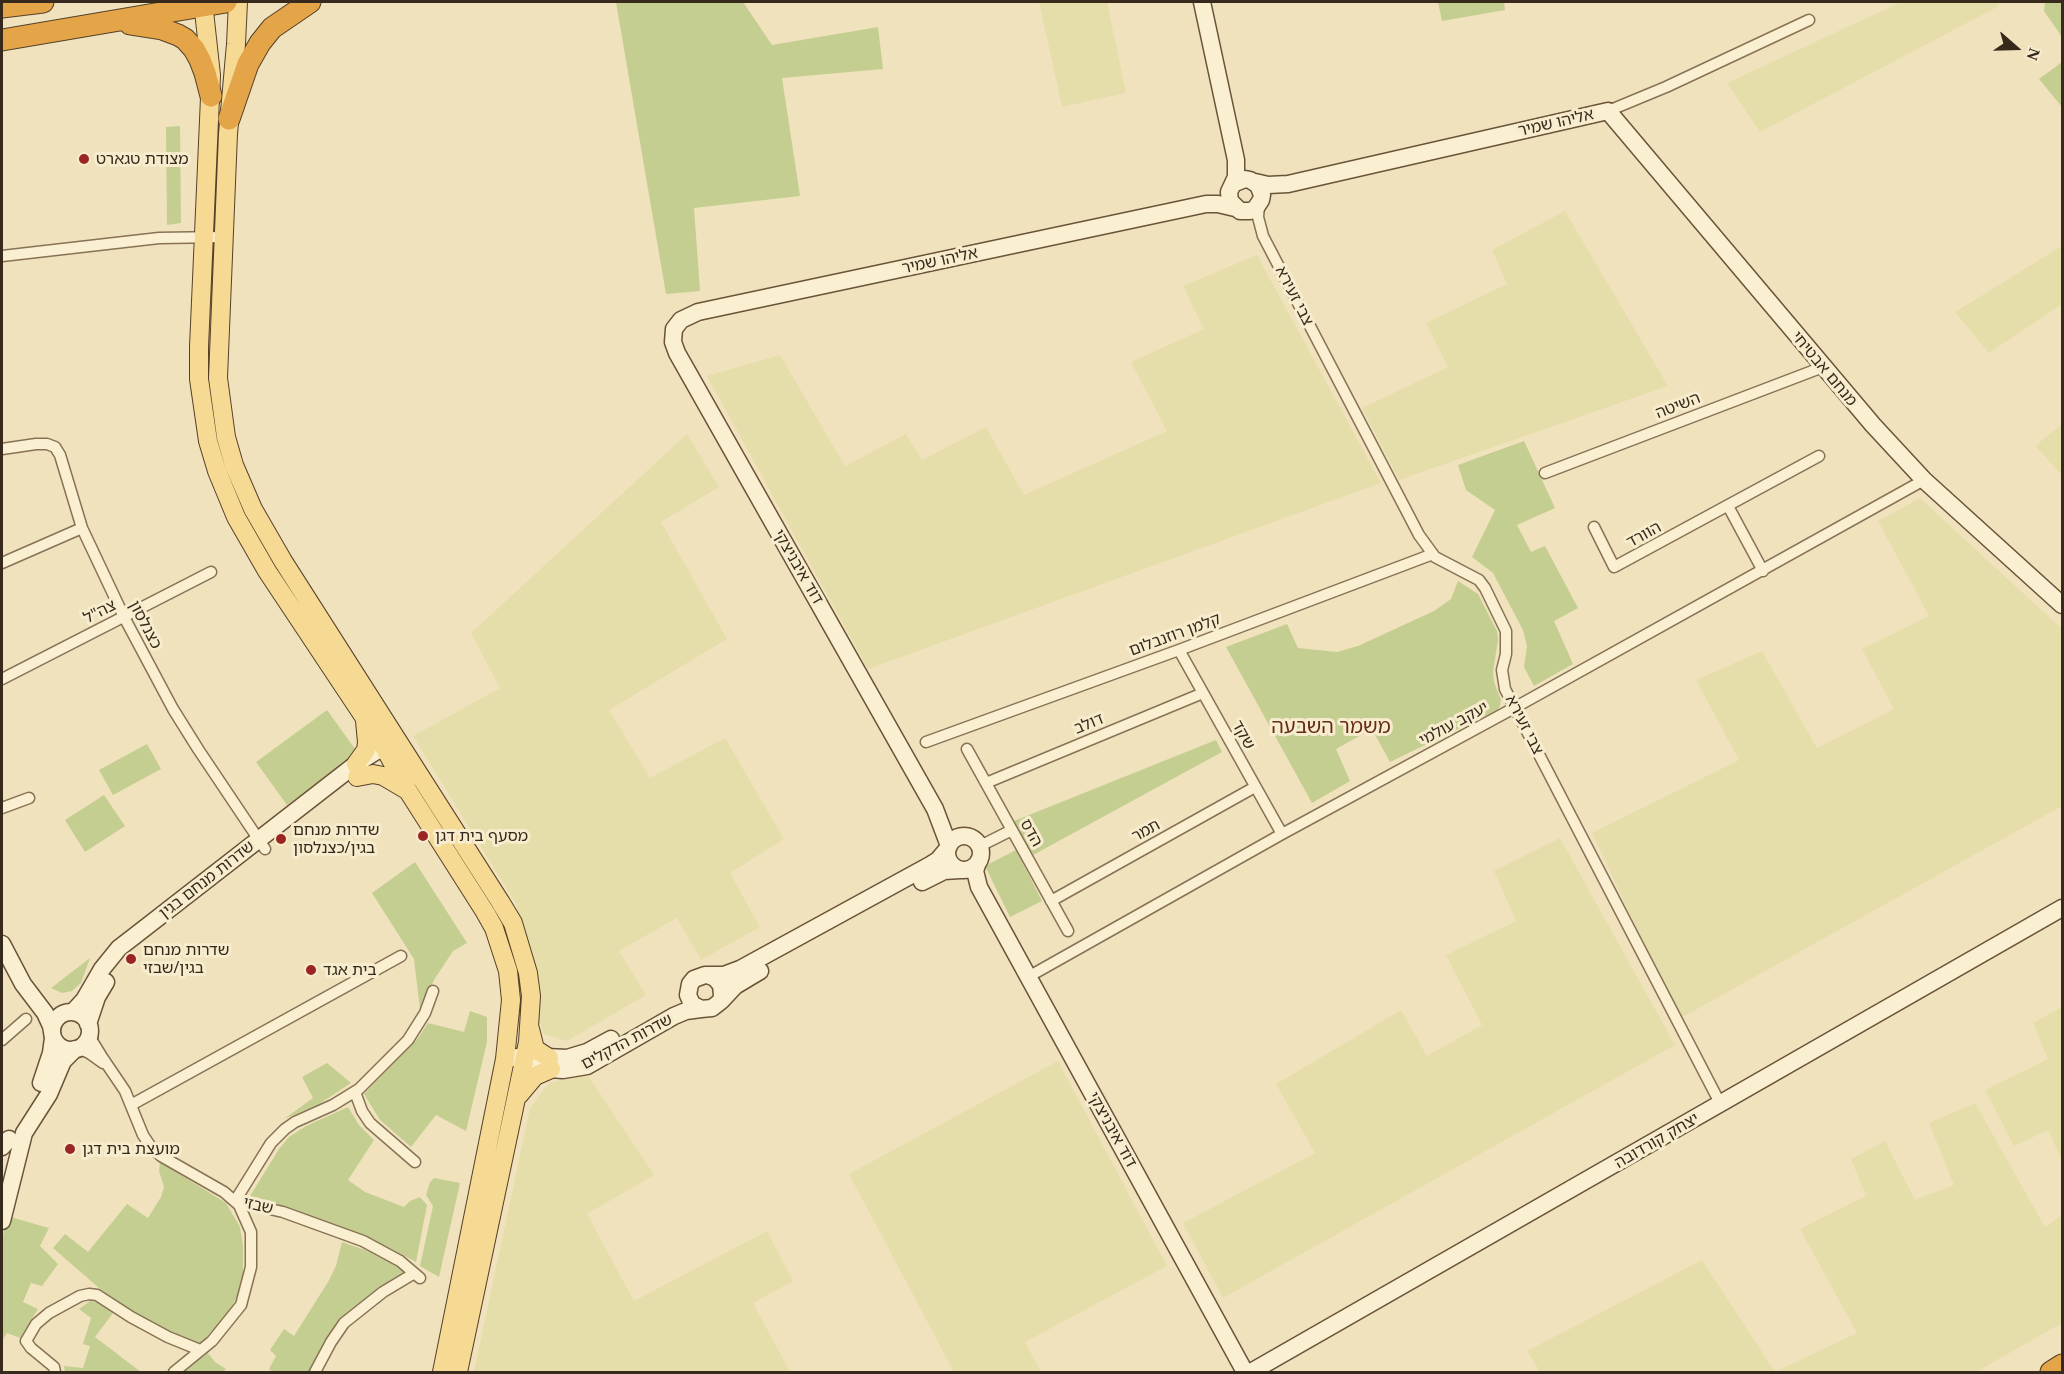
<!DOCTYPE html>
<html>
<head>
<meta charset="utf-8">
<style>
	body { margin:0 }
	#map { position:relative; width:2064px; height:1374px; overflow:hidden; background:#f0e2bd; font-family:Georgia,serif }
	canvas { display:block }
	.frame { position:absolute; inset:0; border:3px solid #37291b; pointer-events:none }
	.north { position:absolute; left:1986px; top:18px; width:60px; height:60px; -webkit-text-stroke:4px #f7eccd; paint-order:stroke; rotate:110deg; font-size:16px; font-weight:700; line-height:24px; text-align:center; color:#37291b }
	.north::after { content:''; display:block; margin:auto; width:21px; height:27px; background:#37291b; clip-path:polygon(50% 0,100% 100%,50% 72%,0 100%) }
</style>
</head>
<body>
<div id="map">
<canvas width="2064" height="1374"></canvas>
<div class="frame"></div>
<div class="north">N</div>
</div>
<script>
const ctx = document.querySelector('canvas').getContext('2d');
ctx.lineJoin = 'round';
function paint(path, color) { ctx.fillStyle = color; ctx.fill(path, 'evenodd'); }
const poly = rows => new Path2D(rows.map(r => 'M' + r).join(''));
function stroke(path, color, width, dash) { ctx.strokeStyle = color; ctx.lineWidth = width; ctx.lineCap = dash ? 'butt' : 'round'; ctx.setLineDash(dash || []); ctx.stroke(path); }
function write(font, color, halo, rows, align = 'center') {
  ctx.font = font + ' Georgia,"Noto Sans Hebrew",serif'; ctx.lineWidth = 6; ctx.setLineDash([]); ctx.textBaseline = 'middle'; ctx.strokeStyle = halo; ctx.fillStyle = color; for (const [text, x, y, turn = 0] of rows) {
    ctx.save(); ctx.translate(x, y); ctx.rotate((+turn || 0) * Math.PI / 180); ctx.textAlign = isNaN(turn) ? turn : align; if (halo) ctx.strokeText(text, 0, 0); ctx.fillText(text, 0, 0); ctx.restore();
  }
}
paint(poly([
	[1039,2,1107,2,1126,93,1062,107],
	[1901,2,1996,2,1999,6,1760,132,1727,83],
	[1565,211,1668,386,1399,480,1362,408,1448,367,1426,323,1507,284,1492,250],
	[2062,246,2062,304,1989,353,1955,312],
	[1257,255,1381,483,868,669,707,376,780,355,845,466,906,434,922,460,986,427,1024,495,1167,431,1131,362,1204,329,1183,286],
	[2062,424,2062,475,2035,446],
	[687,434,719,487,661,522,727,639,609,710,650,778,725,738,784,839,730,873,760,927,701,960,677,918,619,951,646,995,567,1041,543,1034,540,1022,539,991,531,950,515,902,413,736,500,688,471,633],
	[1920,498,2062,629,2062,806,1679,1019,1592,833,1739,760,1696,680,1762,651,1817,748,1894,709,1862,649,1929,616,1878,521],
	[1560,838,1675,1045,1223,1298,1183,1223,1315,1153,1276,1084,1401,1010,1427,1056,1482,1025,1446,955,1516,921,1494,871],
	[2062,1007,2062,1161,2048,1130,2014,1146,1985,1090,2048,1059,2033,1023],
	[1058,1061,1167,1266,1025,1342,1041,1372,954,1372,849,1174],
	[587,1074,654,1175,587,1214,634,1301,767,1231,793,1281,753,1303,790,1372,474,1372,530,1108,549,1083],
	[1975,1103,2045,1227,2062,1215,2062,1323,1976,1372,1540,1372,1527,1351,1702,1260,1775,1372,1857,1333,1800,1229,1866,1196,1851,1159,1885,1141,1915,1200,1954,1185,1929,1123]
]), '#e6deaa');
paint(poly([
	[616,2,743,2,772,45,878,27,883,69,782,78,800,196,694,208,700,291,666,294],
	[1438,2,1504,2,1505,10,1442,21],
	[2045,2,2062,2,2062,37,2044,11],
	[2062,62,2062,107,2039,79],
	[180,126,181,223,167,225,166,127],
	[1524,441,1555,508,1517,525,1531,552,1545,546,1578,608,1554,621,1573,664,1534,686,1524,667,1527,646,1523,630,1493,573,1472,557,1495,510,1466,490,1458,465],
	[1458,581,1478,594,1497,631,1498,640,1493,672,1494,682,1501,700,1500,706,1497,710,1390,762,1372,729,1336,749,1350,781,1312,803,1226,647,1287,624,1298,648,1337,652,1358,646,1434,611,1451,599],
	[327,710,358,753,287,805,256,762],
	[1216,740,1222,752,1033,855,1014,821],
	[147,744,161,769,113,795,99,770],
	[104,795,125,826,85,852,65,820],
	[1016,850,1042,901,1010,917,985,866],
	[415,862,467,943,453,951,434,980,420,1010,414,959,372,893],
	[90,958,81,983,72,991,62,993,51,988],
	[470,1011,487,1017,487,1042,466,1131,436,1115,411,1147,380,1120,364,1094,418,1038,428,1023,464,1032],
	[327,1063,351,1083,319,1104,284,1119,313,1098,302,1077],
	[348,1107,359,1125,374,1140,348,1180,365,1192,404,1207,410,1201,420,1197,427,1205,416,1262,365,1235,336,1228,296,1210,250,1196,279,1149,289,1137,306,1126],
	[160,1162,226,1203,240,1227,243,1246,243,1275,237,1296,229,1313,198,1346,125,1307,99,1288,53,1248,65,1234,88,1252,127,1204,148,1218,161,1197,164,1187,159,1171],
	[434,1178,460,1183,439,1277,420,1266,433,1206,426,1195,430,1182],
	[7,1216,49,1228,40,1246,58,1264,42,1286,31,1283,23,1302,38,1309,20,1338,7,1333,2,1341,2,1241],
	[342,1242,365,1250,392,1264,406,1273,342,1323,314,1361,309,1372,273,1372,269,1369,276,1356,270,1350,284,1329,294,1336,328,1282,336,1266],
	[90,1301,98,1302,113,1313,95,1337,141,1372,65,1372,64,1366,83,1368,90,1346,83,1344,91,1318,79,1309],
	[207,1352,215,1362,226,1369,223,1372,184,1372]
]), '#c5ce91');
const street = poly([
	[1608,111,1666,87,1809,20],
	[1259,205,1258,217,1263,236,1419,535,1435,557,1479,580,1485,588,1506,631,1506,654,1502,670,1505,689,1721,1105],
	[2,256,159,238,223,237],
	[2,449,36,444,47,444,55,447,60,455,82,528,124,617,173,709,198,749,265,849],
	[1545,473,1823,367],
	[1728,506,1763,571],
	[1594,527,1614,567,1819,456],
	[2,563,82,528],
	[1179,650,1282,834],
	[2,679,211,572],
	[926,742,1179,650,1433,554],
	[967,749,1068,931],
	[986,783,1203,693],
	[2,808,29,798],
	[980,846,1012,830],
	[1051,901,1255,787],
	[1028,977,1282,834,1514,708,1924,480],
	[89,1032,91,1039,102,1057,125,1091,143,1135,151,1147,161,1156,224,1192,239,1205,251,1232,251,1267,241,1305,212,1341,174,1372],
	[2,1040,26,1019],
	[77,1048,89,1053,103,1063],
	[355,1092,362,1111,370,1123,415,1162],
	[131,1105,401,956],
	[235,1201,271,1143,285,1129,295,1122,333,1105,359,1089,408,1040,425,1013,433,991],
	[235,1201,283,1212,363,1241,400,1261,420,1278],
	[55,1372,54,1367,31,1348,26,1341,36,1324,49,1313,80,1296,89,1294,97,1295,131,1317,168,1337,200,1350],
	[315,1372,331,1342,344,1323,383,1292,413,1274]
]);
const secondary = poly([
	[1202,2,1236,160,1236,177,1229,192,1230,201,1240,211,1250,211,1255,209,1261,200,1262,195,1258,185,1250,180,1245,179,1235,183],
	[1255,182,1268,185,1288,184,1608,111,1873,425,1924,480,2062,605],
	'947 853a17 17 0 1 1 34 0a17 17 0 1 1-34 0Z',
	[949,846,935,809,677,353,673,342,674,329,681,320,698,312,1206,204,1218,204,1235,208],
	[978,862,975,871,979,887,1245,1372],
	[922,882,944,871,960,870],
	[2,944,23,984,45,1013,51,1026,52,1032],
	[710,976,715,978,721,985,722,995,721,1001,712,1008,701,1009,692,1004,688,995,690,984,694,979,705,975,724,975,740,969,930,865,938,860,948,848],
	[721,1001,735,986,760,971],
	[73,1012,84,1000,102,969,119,948,132,938,356,764,380,749,397,743],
	'52 1031a19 19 0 1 1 38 0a19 19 0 1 1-38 0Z',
	[88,1024,97,997,106,982],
	[505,1059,525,1056,567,1058,587,1052,611,1039],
	[537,1068,563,1070,587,1066,674,1016,686,1011,701,1009],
	[41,1083,51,1053,53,1038],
	[2,1147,9,1139],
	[2,1221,24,1133,49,1094,63,1061,75,1049],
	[1251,1372,2062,908]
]);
const primary = poly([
	[203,2,211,75,199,347,199,379,208,441,217,471,236,517,267,571,384,747,408,791,485,912,494,928,508,971,511,1000,505,1059,442,1372],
	[238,2,236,44,228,134,218,378,226,437,234,465,253,509,283,561,501,903,513,923,528,973,531,996,528,1042,458,1372],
	[356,764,366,750,367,742,365,721],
	[357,777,373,774,383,776,405,789],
	[530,1029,535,1049,549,1058],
	[519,1095,535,1076,551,1069]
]);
const highway = poly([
	[2,7,43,2],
	[130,24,162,29,178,35,185,39,194,49,200,60,205,73,211,96],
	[2,40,226,2],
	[229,119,248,64,260,43,272,28,310,2],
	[2051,1372,2062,1365]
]);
stroke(street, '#887256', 13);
stroke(secondary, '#6a5339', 19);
stroke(primary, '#55402a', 20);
stroke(highway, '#55402a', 23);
stroke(street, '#faefd1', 10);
stroke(secondary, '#faefd1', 16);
stroke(primary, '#f6d992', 18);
stroke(highway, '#e4a448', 21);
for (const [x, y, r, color] of [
	[84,159,6,"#9a2523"],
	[423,836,6,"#9a2523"],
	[281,839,6,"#9a2523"],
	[131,959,6,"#9a2523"],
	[311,970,6,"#9a2523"],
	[70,1149,6,"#9a2523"]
]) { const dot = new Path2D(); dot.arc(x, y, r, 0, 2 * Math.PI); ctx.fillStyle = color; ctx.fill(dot); stroke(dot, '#f7eccd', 2); }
write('16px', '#37291b', '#f7eccd', [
	["אליהו שמיר",1556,123,-13],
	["אליהו שמיר",940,261,-12],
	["צבי זעירא",1294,296,63],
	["מנחם אבטיחי",1824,369,50],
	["השיטה",1678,406,-21],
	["הוורד",1644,535,-29],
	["דוד איבניצקי",798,567,60],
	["צה\"ל",100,612,-27],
	["כצנלסון",145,625,62],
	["קלמן רוזנבלום",1175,635,-20],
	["דולב",1089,724,-22],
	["יעקב עולמי",1454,724,-28],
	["צבי זעירא",1524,725,63],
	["שקד",1243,735,61],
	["תמר",1146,831,-29],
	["הדס",1031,833,61],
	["שדרות מנחם בגין",207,880,-38],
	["שדרות הדקלים",627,1042,-28],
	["דוד איבניצקי",1112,1130,61],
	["יצחק קורדובה",1657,1141,-30],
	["שבזי",258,1206,13]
]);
write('16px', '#37291b', '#f7eccd', [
	["מצודת טגארט",96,159],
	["שדרות מנחם",293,830],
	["בגין/כצנלסון",293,848],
	["מסעף בית דגן",435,836],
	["שדרות מנחם",143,950],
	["בגין/שבזי",143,968],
	["בית אגד",323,970],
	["מועצת בית דגן",82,1149]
], 'left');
write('20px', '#652b19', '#f7eccd', [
	["משמר השבעה",1331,727]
]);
</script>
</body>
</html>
